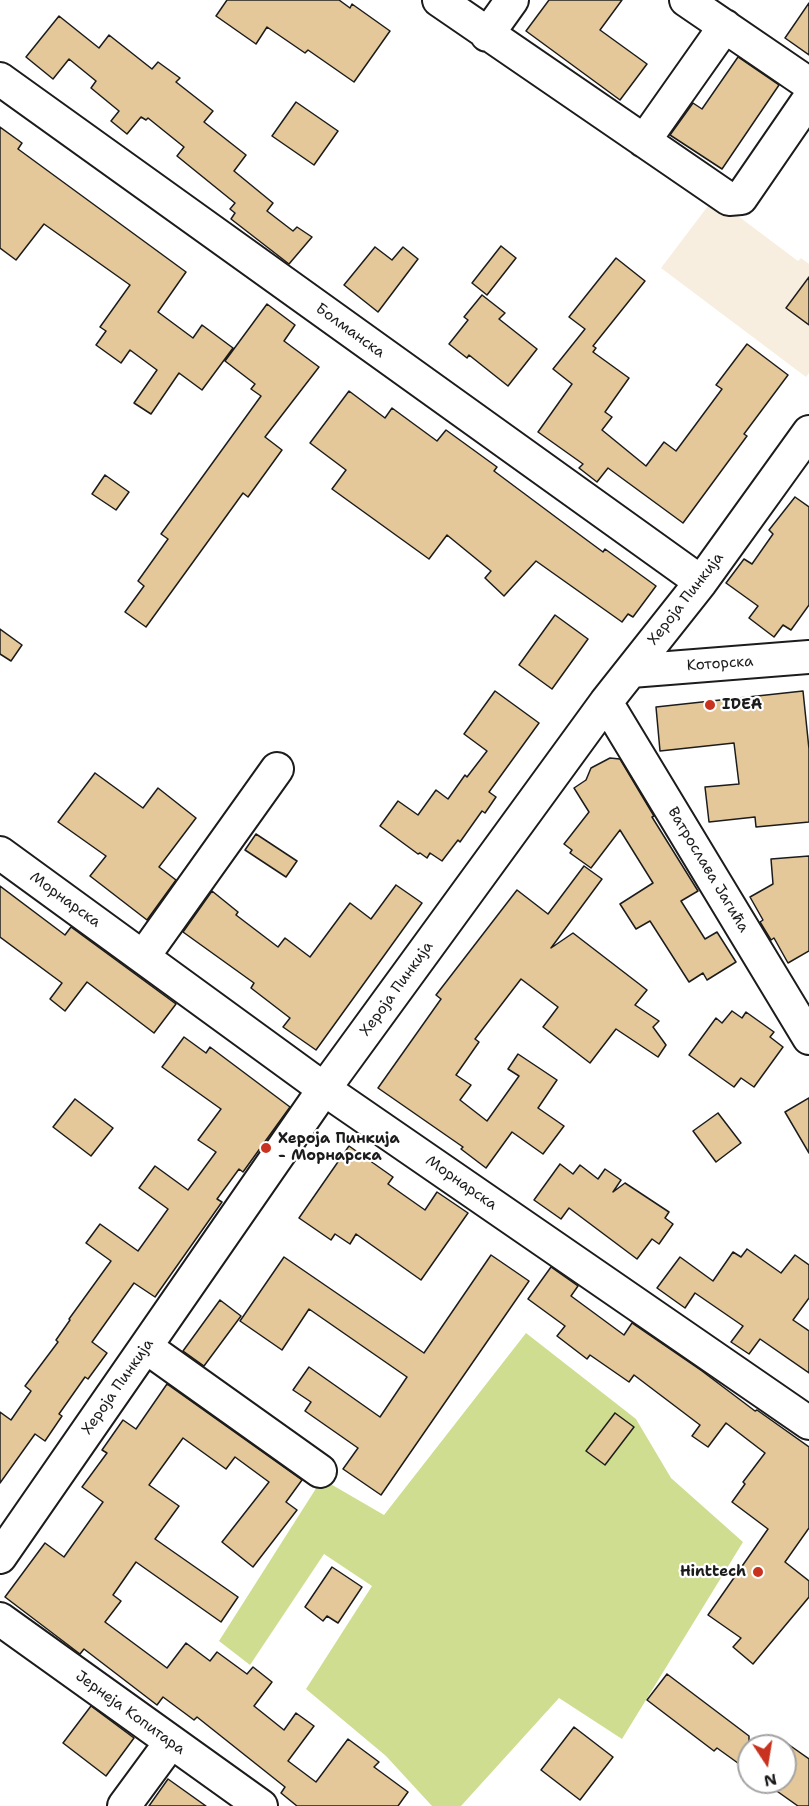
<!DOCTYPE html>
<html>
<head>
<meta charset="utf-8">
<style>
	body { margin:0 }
	#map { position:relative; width:809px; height:1806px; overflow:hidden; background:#fff; font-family:"Shantell Sans",sans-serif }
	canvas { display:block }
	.north { position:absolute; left:737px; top:1734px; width:60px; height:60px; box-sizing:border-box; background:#fff; border:2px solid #a4a4a4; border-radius:50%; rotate:168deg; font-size:16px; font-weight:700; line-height:24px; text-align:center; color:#1c1c1c }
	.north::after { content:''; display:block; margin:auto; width:21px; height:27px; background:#c8321e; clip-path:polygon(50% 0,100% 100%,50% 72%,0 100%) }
</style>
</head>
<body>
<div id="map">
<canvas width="809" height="1806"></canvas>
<div class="north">N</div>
</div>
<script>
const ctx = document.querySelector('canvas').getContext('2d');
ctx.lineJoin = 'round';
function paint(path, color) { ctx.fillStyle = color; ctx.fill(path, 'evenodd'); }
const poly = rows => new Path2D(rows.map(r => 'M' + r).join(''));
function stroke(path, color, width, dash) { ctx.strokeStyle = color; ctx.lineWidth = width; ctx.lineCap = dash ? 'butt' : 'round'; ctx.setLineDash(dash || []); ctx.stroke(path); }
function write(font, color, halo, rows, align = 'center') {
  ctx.font = font + ' "Shantell Sans",sans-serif'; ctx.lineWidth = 4.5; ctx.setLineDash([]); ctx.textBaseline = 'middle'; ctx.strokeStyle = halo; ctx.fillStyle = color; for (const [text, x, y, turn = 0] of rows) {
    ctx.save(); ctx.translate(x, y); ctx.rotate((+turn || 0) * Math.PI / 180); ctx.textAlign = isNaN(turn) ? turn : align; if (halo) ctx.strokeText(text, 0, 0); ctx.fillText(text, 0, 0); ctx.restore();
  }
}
paint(poly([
	[714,198,798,261,801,258,809,264,809,373,806,377,661,268]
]), '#f7eee0');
paint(poly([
	[526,1333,636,1419,671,1478,743,1542,622,1739,559,1698,461,1806,432,1806,386,1756,306,1689,372,1586,324,1554,250,1665,219,1641,322,1479,384,1515]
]), '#cfdd90');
const building = poly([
	[227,0,339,0,350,8,352,4,390,31,354,82,308,50,305,53,267,27,256,44,216,16,227,0],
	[549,0,622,0,600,30,647,64,620,100,526,31,549,0],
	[809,3,809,55,785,38,809,3],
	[59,16,99,48,109,35,152,69,158,62,180,78,176,82,213,111,204,122,246,155,234,171,273,203,267,211,293,231,297,227,312,237,289,264,231,219,235,213,230,209,235,203,177,156,184,147,148,118,146,120,141,117,127,134,111,121,119,111,91,88,96,81,69,59,53,79,26,57,59,16],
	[738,57,779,85,722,169,670,135,693,103,702,109,738,57],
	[296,102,338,131,314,165,272,136,296,102],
	[0,127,22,143,18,149,186,272,158,312,193,338,202,325,233,348,202,390,179,373,151,414,134,403,157,370,130,350,121,363,96,345,106,331,100,327,130,285,44,224,16,260,0,248,0,127],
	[501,246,516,258,487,295,472,283,501,246],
	[375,247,392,260,403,247,418,259,378,312,344,285,375,247],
	[616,258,645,281,593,346,596,348,593,352,629,378,605,412,612,417,602,430,646,466,664,442,676,451,722,389,716,385,747,344,788,375,744,434,747,436,683,523,608,468,597,482,579,468,583,464,538,432,572,384,553,369,585,329,569,317,616,258],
	[809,277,809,325,786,308,809,277],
	[482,295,505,313,499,319,537,349,508,386,469,355,467,358,449,344,468,320,464,317,482,295],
	[267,304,295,325,284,341,319,367,265,437,282,450,248,497,243,493,146,627,125,612,144,586,138,581,168,539,161,534,261,396,251,389,255,384,225,361,267,304],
	[349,391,385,418,392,408,437,441,446,430,497,467,494,471,557,518,603,552,605,549,656,586,633,617,628,614,622,622,536,561,504,596,485,578,491,571,447,535,429,559,332,489,346,470,310,443,349,391],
	[105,475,129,492,116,510,92,494,105,475],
	[795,497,809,507,809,605,791,630,783,625,774,637,749,618,758,606,726,583,744,559,752,564,773,534,769,530,795,497],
	[555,615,588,639,552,689,519,665,555,615],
	[0,629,22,645,11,661,0,654,0,629],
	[495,691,539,723,489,792,496,797,485,813,482,811,460,842,458,840,442,861,430,853,427,858,420,853,418,854,380,826,398,801,418,815,436,790,448,799,465,775,467,777,487,751,464,734,495,691],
	[803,691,809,749,809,822,756,827,755,817,709,822,705,787,739,784,734,743,660,751,656,707,803,691],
	[610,758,620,759,654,816,652,817,698,891,681,901,705,939,717,932,736,962,707,980,703,973,689,982,650,921,636,929,620,904,653,883,620,830,591,868,570,853,572,850,564,844,589,812,574,788,586,780,591,768,610,758],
	[95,773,143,808,158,788,196,818,159,867,176,880,147,920,90,876,106,856,58,822,95,773],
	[256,834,297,861,286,877,245,850,256,834],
	[809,856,809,951,788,963,774,938,771,940,760,922,763,920,750,897,773,884,771,859,809,856],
	[584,866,602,879,551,948,573,933,647,990,635,1005,659,1021,653,1027,666,1045,658,1057,616,1029,590,1063,543,1027,558,1007,521,979,475,1039,479,1042,456,1075,471,1085,460,1100,487,1121,519,1076,508,1069,518,1054,557,1080,538,1108,564,1126,543,1154,512,1132,486,1168,461,1149,463,1147,378,1088,441,999,436,995,517,890,548,914,584,866],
	[396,885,422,903,316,1050,283,1027,290,1018,251,988,254,983,183,932,212,891,238,912,236,915,278,947,285,938,310,957,350,903,371,919,396,885],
	[0,886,65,935,71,927,176,1004,154,1033,87,982,65,1011,50,999,62,983,0,937,0,886],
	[732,1011,742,1018,746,1012,774,1032,770,1037,783,1047,754,1087,741,1078,734,1087,689,1055,716,1018,722,1023,732,1011],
	[184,1037,206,1053,210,1047,290,1107,243,1172,239,1169,217,1199,222,1202,155,1297,134,1283,92,1342,107,1353,88,1379,85,1377,59,1414,62,1416,45,1441,35,1434,0,1483,0,1412,11,1420,31,1391,25,1386,58,1342,56,1340,70,1320,69,1319,111,1261,86,1243,100,1224,138,1251,168,1209,139,1188,155,1166,188,1190,216,1152,198,1140,221,1109,162,1067,184,1037],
	[809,1098,809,1153,785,1112,809,1098],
	[75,1099,113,1128,91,1156,53,1127,75,1099],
	[718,1113,741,1143,716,1162,693,1131,718,1113],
	[349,1146,393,1177,388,1184,425,1210,437,1192,468,1213,421,1280,356,1234,350,1244,335,1234,331,1240,299,1218,349,1146],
	[560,1164,573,1174,580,1165,598,1179,605,1169,621,1180,613,1192,625,1183,669,1212,665,1218,673,1224,659,1244,652,1239,637,1259,569,1208,561,1219,534,1200,560,1164],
	[747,1249,781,1273,795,1255,809,1265,809,1298,793,1320,809,1331,809,1373,760,1339,749,1354,731,1342,743,1326,695,1293,685,1308,657,1288,680,1257,713,1281,733,1252,741,1257,747,1249],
	[491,1255,529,1281,381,1495,343,1469,358,1448,305,1411,311,1402,293,1390,309,1367,380,1417,407,1377,309,1309,282,1350,240,1321,284,1257,424,1353,491,1255],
	[551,1267,578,1286,571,1296,624,1335,632,1323,702,1371,755,1411,757,1410,809,1447,809,1528,785,1562,809,1581,809,1597,753,1664,733,1647,741,1638,708,1615,768,1529,732,1502,745,1484,743,1482,765,1453,726,1423,708,1447,692,1436,700,1425,634,1375,629,1382,590,1355,587,1359,557,1336,565,1326,528,1299,551,1267],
	[220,1300,241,1316,204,1366,183,1351,220,1300],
	[167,1384,302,1480,286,1502,297,1510,253,1567,222,1542,269,1482,235,1457,226,1469,183,1438,149,1485,179,1506,155,1539,238,1597,221,1622,136,1562,113,1595,121,1601,105,1622,167,1668,186,1643,210,1661,217,1652,247,1674,253,1667,272,1682,254,1706,284,1730,296,1713,314,1726,288,1761,316,1782,348,1739,379,1762,374,1767,408,1792,398,1806,297,1806,281,1793,285,1787,197,1717,194,1720,163,1697,157,1705,84,1649,80,1654,5,1597,45,1543,64,1557,103,1502,82,1487,107,1453,102,1450,123,1420,136,1429,167,1384],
	[615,1413,634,1427,605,1465,586,1451,615,1413],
	[332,1567,362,1587,338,1623,327,1616,323,1621,305,1607,332,1567],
	[667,1674,749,1736,749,1771,717,1748,714,1751,647,1700,667,1674],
	[91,1706,134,1738,106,1776,63,1743,91,1706],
	[574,1727,613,1757,580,1800,541,1770,574,1727],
	[785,1742,809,1759,809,1806,798,1806,764,1782,785,1782,785,1742],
	[168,1779,206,1806,149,1806,168,1779]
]);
paint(building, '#e5c899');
stroke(building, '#1c1c1c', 1.5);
const minor = poly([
	[439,0,729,199,741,198,809,99],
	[686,0,809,84],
	[487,35,512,0],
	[0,79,701,582],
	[644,141,725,26],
	[631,671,809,657],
	[606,702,809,1038],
	[0,853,324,1089,809,1423],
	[143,957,277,769],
	[146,1347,320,1471],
	[0,1557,324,1089,606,702,701,582,809,432],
	[0,1619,261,1806],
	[124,1806,171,1742]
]);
stroke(minor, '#1c1c1c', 36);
stroke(minor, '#fff', 32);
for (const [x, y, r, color] of [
	[710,705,6,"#c8321e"],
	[266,1148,6,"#c8321e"],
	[758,1572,6,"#c8321e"]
]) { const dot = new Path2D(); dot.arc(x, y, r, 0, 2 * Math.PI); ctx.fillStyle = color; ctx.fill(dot); stroke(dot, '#fff', 2); }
write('15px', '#1c1c1c', '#fff', [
	["Болманска",350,331,36],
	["Хероја Пинкија",686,599,-52],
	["Которска",720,664,-4],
	["Ватрослава Јагића",708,870,59],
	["Морнарска",65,900,36],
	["Хероја Пинкија",397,989,-54],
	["Морнарска",461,1183,35],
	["Хероја Пинкија",118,1387,-55],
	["Јернеја Копитара",130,1713,36]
]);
write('bold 15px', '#1c1c1c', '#fff', [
	["IDEA",722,705],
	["Хероја Пинкија",278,1139],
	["- Морнарска",278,1156],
	["Hinttech",746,1572,"right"]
], 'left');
</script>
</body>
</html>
